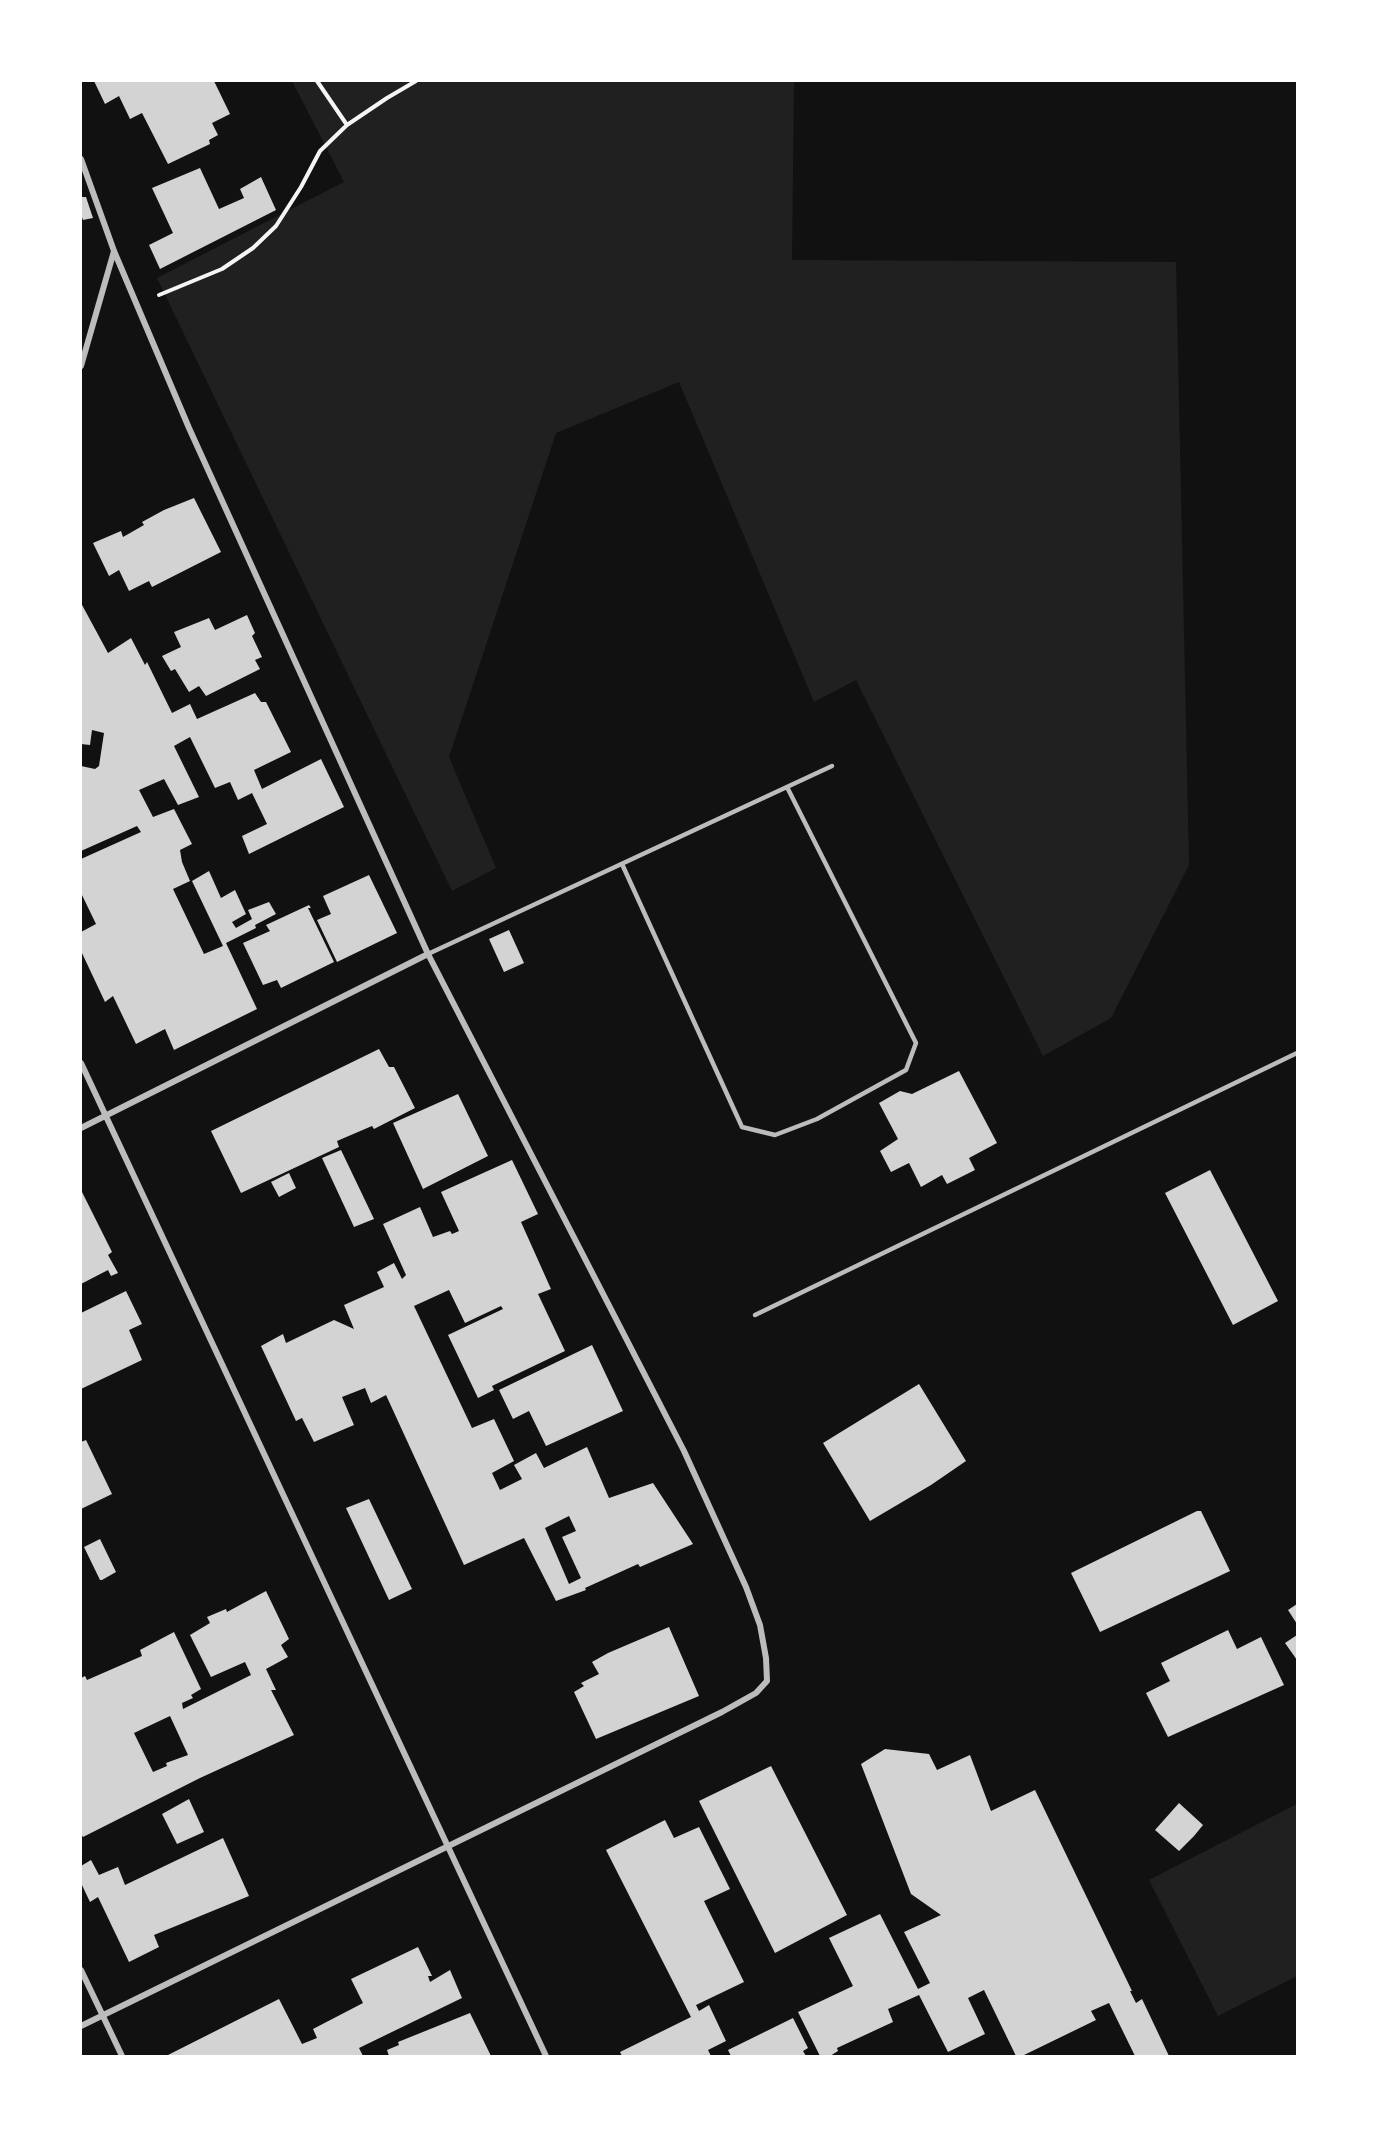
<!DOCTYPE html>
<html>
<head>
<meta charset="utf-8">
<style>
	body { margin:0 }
	#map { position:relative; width:1378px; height:2137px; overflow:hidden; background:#111; font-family:"Space Grotesk",sans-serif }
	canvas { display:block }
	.frame { position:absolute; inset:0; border:82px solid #fff; pointer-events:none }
</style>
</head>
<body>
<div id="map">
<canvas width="1378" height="2137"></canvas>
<div class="frame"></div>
</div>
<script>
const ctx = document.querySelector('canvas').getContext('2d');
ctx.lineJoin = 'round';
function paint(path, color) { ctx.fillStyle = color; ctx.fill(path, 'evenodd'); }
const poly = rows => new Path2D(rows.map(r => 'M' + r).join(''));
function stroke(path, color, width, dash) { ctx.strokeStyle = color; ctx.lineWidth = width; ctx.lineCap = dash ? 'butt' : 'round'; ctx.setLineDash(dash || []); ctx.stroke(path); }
paint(poly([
	[292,81,794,81,792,260,1176,262,1189,865,1111,1018,1043,1056,856,680,814,702,679,382,556,433,449,757,496,868,452,891,157,278,344,182],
	[1297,1804,1297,1976,1218,2016,1149,1880]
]), '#202020');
paint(poly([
	[94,81,214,81,230,114,212,123,218,135,209,140,210,144,168,164,142,113,130,119,119,96,105,104],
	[200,168,219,209,244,198,240,189,261,177,276,210,160,269,149,245,173,233,152,188],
	[81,197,86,197,93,218,83,220,81,215],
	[194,498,221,552,152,587,149,581,129,591,119,570,109,576,93,543,121,531,123,537,144,525,142,522,164,510],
	[81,603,108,653,131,638,145,665,147,662,172,713,190,704,197,719,255,693,261,702,266,702,291,752,254,770,262,789,321,759,344,807,249,854,242,836,267,824,252,793,238,800,230,782,215,788,190,737,174,746,199,797,178,805,164,779,139,790,153,817,174,809,192,844,180,850,182,862,190,881,173,889,204,954,223,946,192,881,209,871,221,898,235,890,246,914,232,922,236,928,252,919,248,910,269,902,276,914,255,925,256,928,226,943,257,1009,174,1050,165,1029,136,1044,113,996,105,1002,81,951,81,932,96,924,81,893,81,859,141,832,137,826,81,851,81,766,95,769,99,766,104,733,92,730,90,745,81,744],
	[247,615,255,633,252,636,262,657,255,660,260,669,206,696,199,686,189,692,175,669,171,671,162,656,181,647,174,632,209,618,215,630],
	[369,875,397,933,337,962,317,920,331,914,323,896],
	[309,905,311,908,308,908,334,962,281,988,277,980,263,985,243,943,270,931,266,925],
	[509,930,524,963,504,972,489,939],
	[379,1049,389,1067,394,1067,415,1108,374,1129,372,1126,337,1141,339,1147,241,1193,211,1131],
	[959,1071,997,1143,969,1158,975,1170,947,1184,942,1175,921,1187,909,1163,891,1172,880,1151,898,1139,879,1103,900,1091,912,1094],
	[458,1094,488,1156,423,1189,393,1123],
	[341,1150,374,1219,354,1227,322,1158],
	[512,1160,538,1214,521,1222,551,1289,538,1294,565,1351,492,1386,494,1390,478,1398,448,1335,503,1309,501,1306,465,1323,449,1290,414,1306,472,1428,494,1419,514,1461,492,1473,500,1490,522,1479,514,1465,536,1453,544,1468,587,1447,609,1498,653,1483,693,1544,640,1567,638,1564,585,1588,586,1590,556,1601,524,1538,464,1565,386,1395,371,1403,365,1388,342,1397,354,1425,314,1442,302,1418,296,1421,261,1346,283,1334,286,1343,334,1320,354,1329,344,1305,384,1287,377,1272,394,1263,402,1279,406,1275,383,1224,420,1207,433,1237,450,1231,452,1234,459,1231,441,1192],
	[569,1516,576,1531,562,1537,581,1578,569,1584,545,1528],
	[1210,1170,1278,1301,1233,1325,1165,1193],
	[289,1173,296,1188,279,1197,271,1182],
	[81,1190,112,1252,108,1255,118,1273,111,1276,108,1270,81,1284],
	[126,1291,142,1324,129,1330,142,1360,81,1389,81,1313],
	[592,1345,623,1411,546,1446,529,1411,513,1419,499,1390],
	[919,1384,966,1461,931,1485,870,1521,823,1443],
	[86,1440,112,1494,81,1509,81,1442],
	[369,1499,412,1589,389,1600,346,1508],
	[1197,1511,1201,1511,1230,1571,1100,1632,1071,1573],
	[100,1539,116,1572,102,1580,100,1580,84,1547],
	[266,1591,289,1639,281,1645,288,1657,266,1669,276,1690,271,1690,294,1735,200,1778,83,1837,81,1834,81,1678,85,1676,87,1680,142,1656,140,1650,174,1632,201,1689,191,1695,193,1698,182,1703,183,1709,251,1675,245,1662,211,1677,190,1635,210,1623,207,1617,226,1609,227,1612],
	[170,1716,188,1755,166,1763,167,1766,153,1772,134,1733],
	[1297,1604,1297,1624,1288,1610],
	[669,1627,699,1696,596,1739,574,1692,584,1686,581,1683,599,1674,592,1662,608,1653],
	[1228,1630,1237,1649,1261,1637,1284,1685,1168,1737,1146,1693,1170,1681,1161,1663],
	[1297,1635,1297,1660,1285,1643],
	[885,1749,929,1754,937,1770,970,1755,991,1811,1035,1790,1132,1991,1130,1991,1136,2003,1142,1999,1169,2056,1135,2056,1109,2003,1091,2011,1096,2020,1022,2056,1016,2056,984,1990,968,1998,985,2034,948,2052,919,1995,888,2009,893,2022,837,2048,838,2051,830,2056,820,2056,798,2012,853,1986,829,1938,880,1914,918,1989,930,1983,904,1932,941,1915,911,1894,861,1764],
	[771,1766,847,1915,775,1953,699,1801],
	[189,1799,204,1832,177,1844,162,1814],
	[1179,1803,1203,1825,1194,1836,1179,1851,1155,1830],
	[665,1820,674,1838,699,1827,730,1889,704,1901,744,1982,696,2005,699,2011,709,2005,726,2041,708,2050,711,2056,622,2056,620,2052,691,2017,606,1850],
	[223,1838,249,1896,154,1935,159,1947,129,1962,98,1897,90,1902,81,1883,81,1866,91,1860,99,1875,118,1867,125,1885],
	[418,1947,432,1976,428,1976,430,1982,450,1970,462,1998,359,2048,363,2056,166,2056,279,1999,302,2044,317,2038,313,2029,363,2003,351,1979],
	[470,2013,491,2056,389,2056,387,2050,399,2045,398,2042],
	[793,2018,808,2048,803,2051,806,2056,731,2056,728,2050]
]), '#d3d3d3');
stroke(poly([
	[317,81,347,125],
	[159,295,222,269,253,248,276,226,301,187,320,151,347,125,387,98,416,81]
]), '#f5f5f5', 4);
stroke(poly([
	[622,864,742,1127,775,1135,817,1119,906,1070,916,1043,787,787],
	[428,954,832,766],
	[755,1315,1297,1053]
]), '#bcbcbc', 4.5);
stroke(poly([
	[81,159,114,251,189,428,428,954,684,1451,746,1587,760,1625,766,1658,767,1681,756,1693,722,1712,81,2026],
	[81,366,114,251],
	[81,1063,546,2056],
	[81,1128,428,954],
	[81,1970,122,2056]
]), '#bcbcbc', 6);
</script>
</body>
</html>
